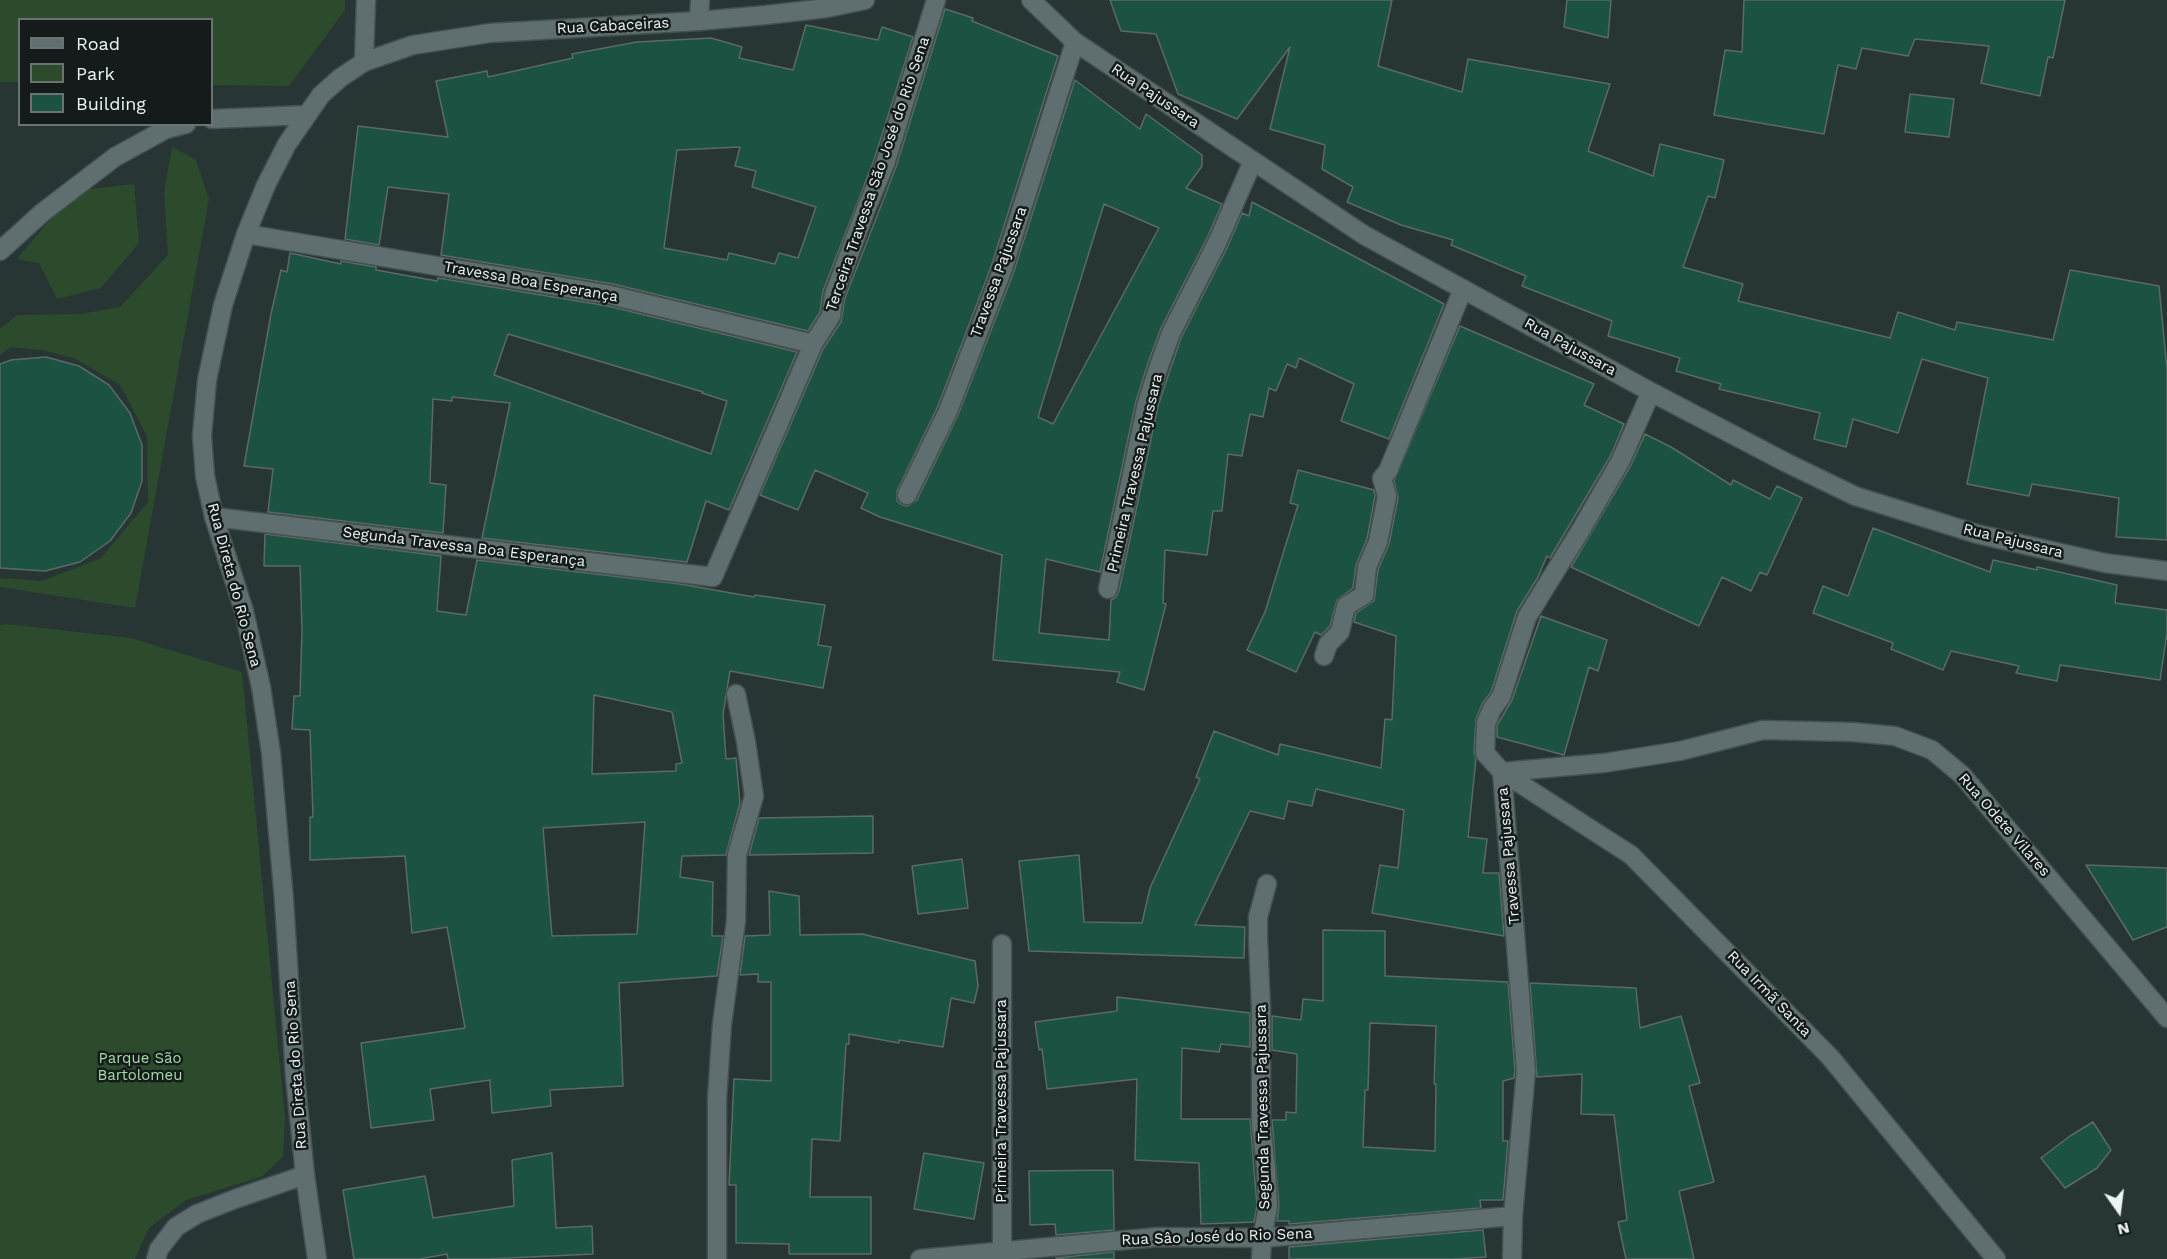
<!DOCTYPE html>
<html>
<head>
<meta charset="utf-8">
<style>
	body { margin:0 }
	#map { position:relative; width:2167px; height:1259px; overflow:hidden; background:#273535; font-family:"Work Sans",sans-serif }
	canvas { display:block }
	.legend { position:absolute; left:18px; top:18px; width:195px; height:108px; box-sizing:border-box; background:#151b1b; border:2px solid #6b7272; margin:0; padding:8px 10px; list-style:none; font-size:18px; color:#ecf5f5 }
	.legend li { display:flex; align-items:center; gap:12px; height:30px }
	.legend b { width:30px; border:2px solid #6b7272 }
	.north { position:absolute; left:2089px; top:1181px; width:60px; height:60px; -webkit-text-stroke:4px #151b1b; paint-order:stroke; rotate:166deg; font-size:16px; font-weight:700; line-height:24px; text-align:center; color:#ecf5f5 }
	.north::after { content:''; display:block; margin:auto; width:21px; height:27px; background:#ecf5f5; clip-path:polygon(50% 0,100% 100%,50% 72%,0 100%) }
</style>
</head>
<body>
<div id="map">
<canvas width="2167" height="1259"></canvas>
<ul class="legend">
<li><b style="height:8px;background:#5f6e6e"></b>Road</li>
<li><b style="height:16px;background:#2c4b2d"></b>Park</li>
<li><b style="height:16px;background:#1b5242"></b>Building</li>
</ul>
<div class="north">N</div>
</div>
<script>
const ctx = document.querySelector('canvas').getContext('2d');
ctx.lineJoin = 'round';
function paint(path, color) { ctx.fillStyle = color; ctx.fill(path, 'evenodd'); }
const poly = rows => new Path2D(rows.map(r => 'M' + r).join(''));
function stroke(path, color, width, dash) { ctx.strokeStyle = color; ctx.lineWidth = width; ctx.lineCap = dash ? 'butt' : 'round'; ctx.setLineDash(dash || []); ctx.stroke(path); }
function write(font, color, halo, rows, align = 'center') {
  ctx.font = font + ' "Work Sans",sans-serif'; ctx.lineWidth = 5; ctx.setLineDash([]); ctx.textBaseline = 'middle'; ctx.strokeStyle = halo; ctx.fillStyle = color; for (const [text, x, y, turn = 0] of rows) {
    ctx.save(); ctx.translate(x, y); ctx.rotate((+turn || 0) * Math.PI / 180); ctx.textAlign = isNaN(turn) ? turn : align; if (halo) ctx.strokeText(text, 0, 0); ctx.fillText(text, 0, 0); ctx.restore();
  }
}
paint(poly([
	[0,0,345,0,345,10,289,86,212,85,212,20,20,20,19,82,0,82],
	[172,147,196,160,209,199,135,608,0,587,0,578,42,581,101,558,148,502,147,436,120,385,74,358,42,350,11,347,0,355,0,329,17,315,81,314,120,307,168,255,164,192],
	[134,184,139,243,101,288,57,299,39,263,17,259,55,214,83,190],
	[7,624,131,638,242,672,285,1119,283,1157,261,1177,186,1200,149,1228,135,1259,0,1259,0,625]
]), '#2c4b2d');
const building = poly([
	[1110,0,1392,0,1378,66,1462,92,1468,59,1610,84,1588,151,1653,176,1660,144,1724,160,1715,198,1708,196,1683,267,1743,284,1738,301,1890,338,1898,312,1955,330,1957,322,2053,340,2070,270,2159,286,2167,369,2167,540,2116,537,2119,498,2032,484,2029,496,1967,484,1988,378,1922,359,1898,433,1853,419,1846,447,1814,439,1820,413,1719,389,1721,384,1676,371,1680,358,1608,336,1612,321,1522,286,1526,276,1451,245,1453,240,1401,225,1347,202,1353,187,1322,169,1325,145,1270,129,1290,47,1237,119,1178,94,1156,34,1121,31,1110,0],
	[1567,0,1611,0,1608,38,1564,27,1567,0],
	[1744,0,2065,0,2053,58,2048,57,2040,96,1981,83,1989,46,1915,39,1908,56,1862,48,1856,69,1838,65,1824,134,1714,115,1725,50,1742,52,1744,0],
	[945,9,973,18,972,21,1058,56,991,267,938,406,897,491,897,501,902,505,908,506,917,500,958,415,1013,274,1075,80,1140,129,1146,114,1202,155,1202,166,1186,188,1222,204,1207,238,1161,328,1148,363,1136,401,1100,572,1046,559,1039,633,1109,640,1111,600,1116,597,1119,591,1158,406,1170,370,1181,338,1227,248,1242,213,1249,216,1252,202,1444,304,1389,439,1341,421,1354,384,1299,358,1296,368,1287,364,1276,391,1269,388,1263,417,1250,414,1242,456,1228,454,1222,511,1213,511,1207,555,1165,550,1163,603,1166,604,1144,690,1117,682,1120,672,993,660,1002,555,880,517,861,508,868,493,815,470,798,510,760,495,823,349,841,322,845,298,896,167,945,9],
	[1104,204,1159,228,1053,424,1038,417,1104,204],
	[806,25,878,40,882,27,913,37,874,160,823,291,820,312,808,331,613,284,441,255,449,194,388,187,379,245,345,239,358,126,448,137,436,81,487,71,488,77,573,58,572,54,637,42,711,38,742,47,739,58,793,70,806,25],
	[740,147,735,166,756,171,752,187,816,207,798,258,779,253,775,264,729,253,727,260,664,248,677,150,740,147],
	[1910,94,1954,99,1949,137,1905,132,1910,94],
	[290,253,341,264,341,261,376,267,376,270,437,281,438,278,608,306,797,352,729,510,706,501,687,562,482,538,510,403,452,397,452,401,433,399,430,483,446,485,443,533,268,512,273,469,244,466,271,314,281,270,287,272,290,253],
	[508,334,703,392,702,393,727,401,711,454,494,375,508,334],
	[1460,326,1594,384,1584,405,1624,424,1611,455,1550,558,1547,556,1538,577,1517,611,1491,692,1482,704,1476,719,1474,753,1476,758,1468,837,1487,839,1483,873,1499,873,1504,936,1372,913,1380,865,1398,868,1404,810,1316,789,1312,806,1288,801,1284,819,1250,811,1195,925,1245,927,1244,958,1029,951,1019,861,1079,855,1084,922,1142,923,1150,888,1200,779,1196,777,1214,731,1278,755,1280,744,1381,768,1385,719,1392,720,1396,636,1354,622,1356,613,1374,601,1378,570,1389,544,1398,498,1394,481,1460,326],
	[46,357,79,366,109,385,130,413,142,445,142,481,131,513,110,541,80,562,45,571,0,568,0,364,11,360,46,357],
	[1645,434,1671,447,1731,485,1733,480,1770,499,1777,486,1802,498,1767,575,1760,572,1751,591,1722,577,1699,626,1571,567,1631,465,1645,434],
	[1298,470,1374,490,1375,496,1367,539,1356,565,1353,588,1337,600,1330,626,1321,635,1315,632,1296,672,1247,650,1265,612,1298,505,1290,503,1298,470],
	[1873,528,1990,572,1993,560,2037,570,2037,567,2117,585,2115,603,2167,610,2167,633,2160,680,2060,665,2057,681,2016,673,2019,666,1951,651,1943,670,1891,649,1893,643,1813,613,1823,586,1848,596,1873,528],
	[265,534,441,556,437,611,466,615,477,560,680,584,754,597,755,595,825,605,818,645,831,647,823,688,730,671,723,714,726,759,736,758,740,803,726,855,682,856,680,877,713,882,712,936,723,936,717,976,619,983,623,1086,550,1090,551,1106,492,1113,490,1080,430,1089,434,1120,371,1128,361,1043,465,1028,447,927,412,933,405,856,310,860,310,817,313,817,310,730,292,729,294,696,300,696,302,630,300,566,264,566,265,534],
	[594,695,672,712,682,763,676,764,676,771,592,774,594,695],
	[645,822,637,934,552,936,543,828,645,822],
	[1541,616,1607,640,1598,671,1589,667,1564,755,1497,737,1497,725,1512,700,1541,616],
	[873,816,873,853,749,855,759,818,873,816],
	[962,859,968,908,918,914,912,866,962,859],
	[2086,865,2167,868,2167,927,2133,940,2086,865],
	[769,891,799,896,800,935,862,934,975,961,978,986,974,1003,951,998,943,1047,899,1040,899,1043,849,1034,849,1044,846,1044,840,1141,812,1139,810,1197,871,1197,871,1254,789,1254,789,1244,736,1243,736,1185,729,1185,734,1079,771,1081,771,982,758,982,758,974,740,975,745,936,770,935,769,891],
	[1323,930,1385,931,1385,976,1508,982,1515,1070,1514,1078,1503,1081,1503,1141,1508,1141,1503,1200,1480,1200,1481,1208,1289,1224,1289,1221,1277,1221,1279,1206,1272,1120,1286,1120,1286,1112,1296,1113,1297,1054,1272,1050,1272,1016,1301,1020,1303,999,1323,1001,1323,930],
	[1370,1023,1436,1026,1434,1084,1436,1084,1435,1151,1363,1147,1365,1090,1368,1090,1370,1023],
	[1530,983,1636,988,1640,1028,1681,1016,1700,1083,1689,1086,1714,1182,1679,1191,1694,1259,1626,1259,1618,1222,1627,1220,1614,1115,1581,1114,1582,1074,1537,1077,1530,983],
	[1117,997,1250,1013,1250,1047,1221,1044,1219,1052,1182,1048,1181,1119,1250,1119,1257,1206,1254,1222,1201,1224,1199,1163,1135,1160,1137,1079,1047,1089,1042,1049,1039,1050,1035,1022,1117,1011,1117,997],
	[2093,1122,2111,1150,2097,1168,2065,1188,2041,1158,2070,1136,2093,1122],
	[552,1153,556,1228,592,1226,593,1254,488,1259,448,1259,447,1254,419,1259,354,1259,343,1190,425,1176,433,1218,514,1206,512,1160,552,1153],
	[924,1153,984,1163,974,1219,914,1209,924,1153],
	[1113,1170,1114,1230,1056,1235,1055,1224,1030,1225,1029,1171,1113,1170],
	[1483,1230,1486,1257,1454,1259,1289,1259,1289,1247,1483,1230],
	[1114,1252,1114,1259,1056,1259,1056,1258,1114,1252]
]);
paint(building, '#1b5242');
stroke(building, '#5c6a65', 1.5);
const lane = poly([
	[212,119,306,115],
	[0,251,43,212,115,157,166,129,186,124]
]);
const street = poly([
	[699,21,700,0],
	[364,62,366,0],
	[246,234,610,295,813,344],
	[1651,392,1621,460,1582,528,1527,617,1501,697,1492,709,1486,723,1485,753,1502,772,1631,855,1830,1057,1996,1259],
	[907,495,948,411,1002,271,1075,42],
	[214,517,713,577,813,344,831,316,834,295,866,209,885,164,936,0],
	[1108,589,1147,403,1159,366,1171,333,1217,243,1253,161],
	[1324,656,1328,644,1340,632,1346,606,1364,595,1367,567,1378,542,1387,496,1382,478,1388,471,1463,289],
	[1502,772,1604,763,1680,751,1763,730,1852,732,1895,736,1932,750,1962,775,2167,1018],
	[1502,772,1526,1070,1513,1216,1512,1259],
	[1002,944,1002,1259],
	[156,1259,159,1249,176,1227,197,1214,235,1199,305,1175],
	[717,1259,717,1099,722,1024,736,921,737,855,754,796,746,742,736,694],
	[920,1259,1158,1237,1262,1238,1513,1216],
	[1261,1259,1262,1238,1268,1207,1266,1167,1261,1125,1261,1008,1258,939,1258,917,1267,884]
]);
const secondary = poly([
	[1031,0,1075,42,1364,235,1651,392,1787,463,1855,496,1977,534,2105,563,2167,571],
	[317,1259,305,1175,295,1076,284,900,271,753,261,687,244,611,214,517,205,476,202,436,207,380,223,305,246,234,266,185,287,144,321,95,340,78,364,62,413,45,490,33,699,21,766,15,827,8,865,0]
]);
stroke(lane, '#445151', 21);
stroke(street, '#445151', 21);
stroke(secondary, '#445151', 21);
stroke(lane, '#5f6e6e', 18);
stroke(street, '#5f6e6e', 18);
stroke(secondary, '#5f6e6e', 18);
write('15px', '#ecf5f5', '#151b1b', [
	["Rua Cabaceiras",613,26,-3],
	["Rua Pajussara",1155,96,34],
	["Terceira Travessa São José do Rio Sena",878,174,-71],
	["Travessa Pajussara",999,272,-70],
	["Travessa Boa Esperança",531,282,10],
	["Rua Pajussara",1570,347,29],
	["Primeira Travessa Pajussara",1135,473,-77],
	["Rua Pajussara",2013,541,14],
	["Segunda Travessa Boa Esperança",464,547,7],
	["Rua Direta do Rio Sena",234,585,75],
	["Rua Odete Vilares",2004,825,49],
	["Travessa Pajussara",1509,856,-95],
	["Rua Irmã Santa",1769,994,46],
	["Rua Direta do Rio Sena",296,1065,-94],
	["Primeira Travessa Pajussara",1002,1101,-90],
	["Segunda Travessa Pajussara",1263,1107,-91],
	["Rua Sâo José do Rio Sena",1217,1237,-2]
]);
write('15px', '#a4dba5', '#151b1b', [
	["Parque São",140,1059],
	["Bartolomeu",140,1076]
]);
</script>
</body>
</html>
